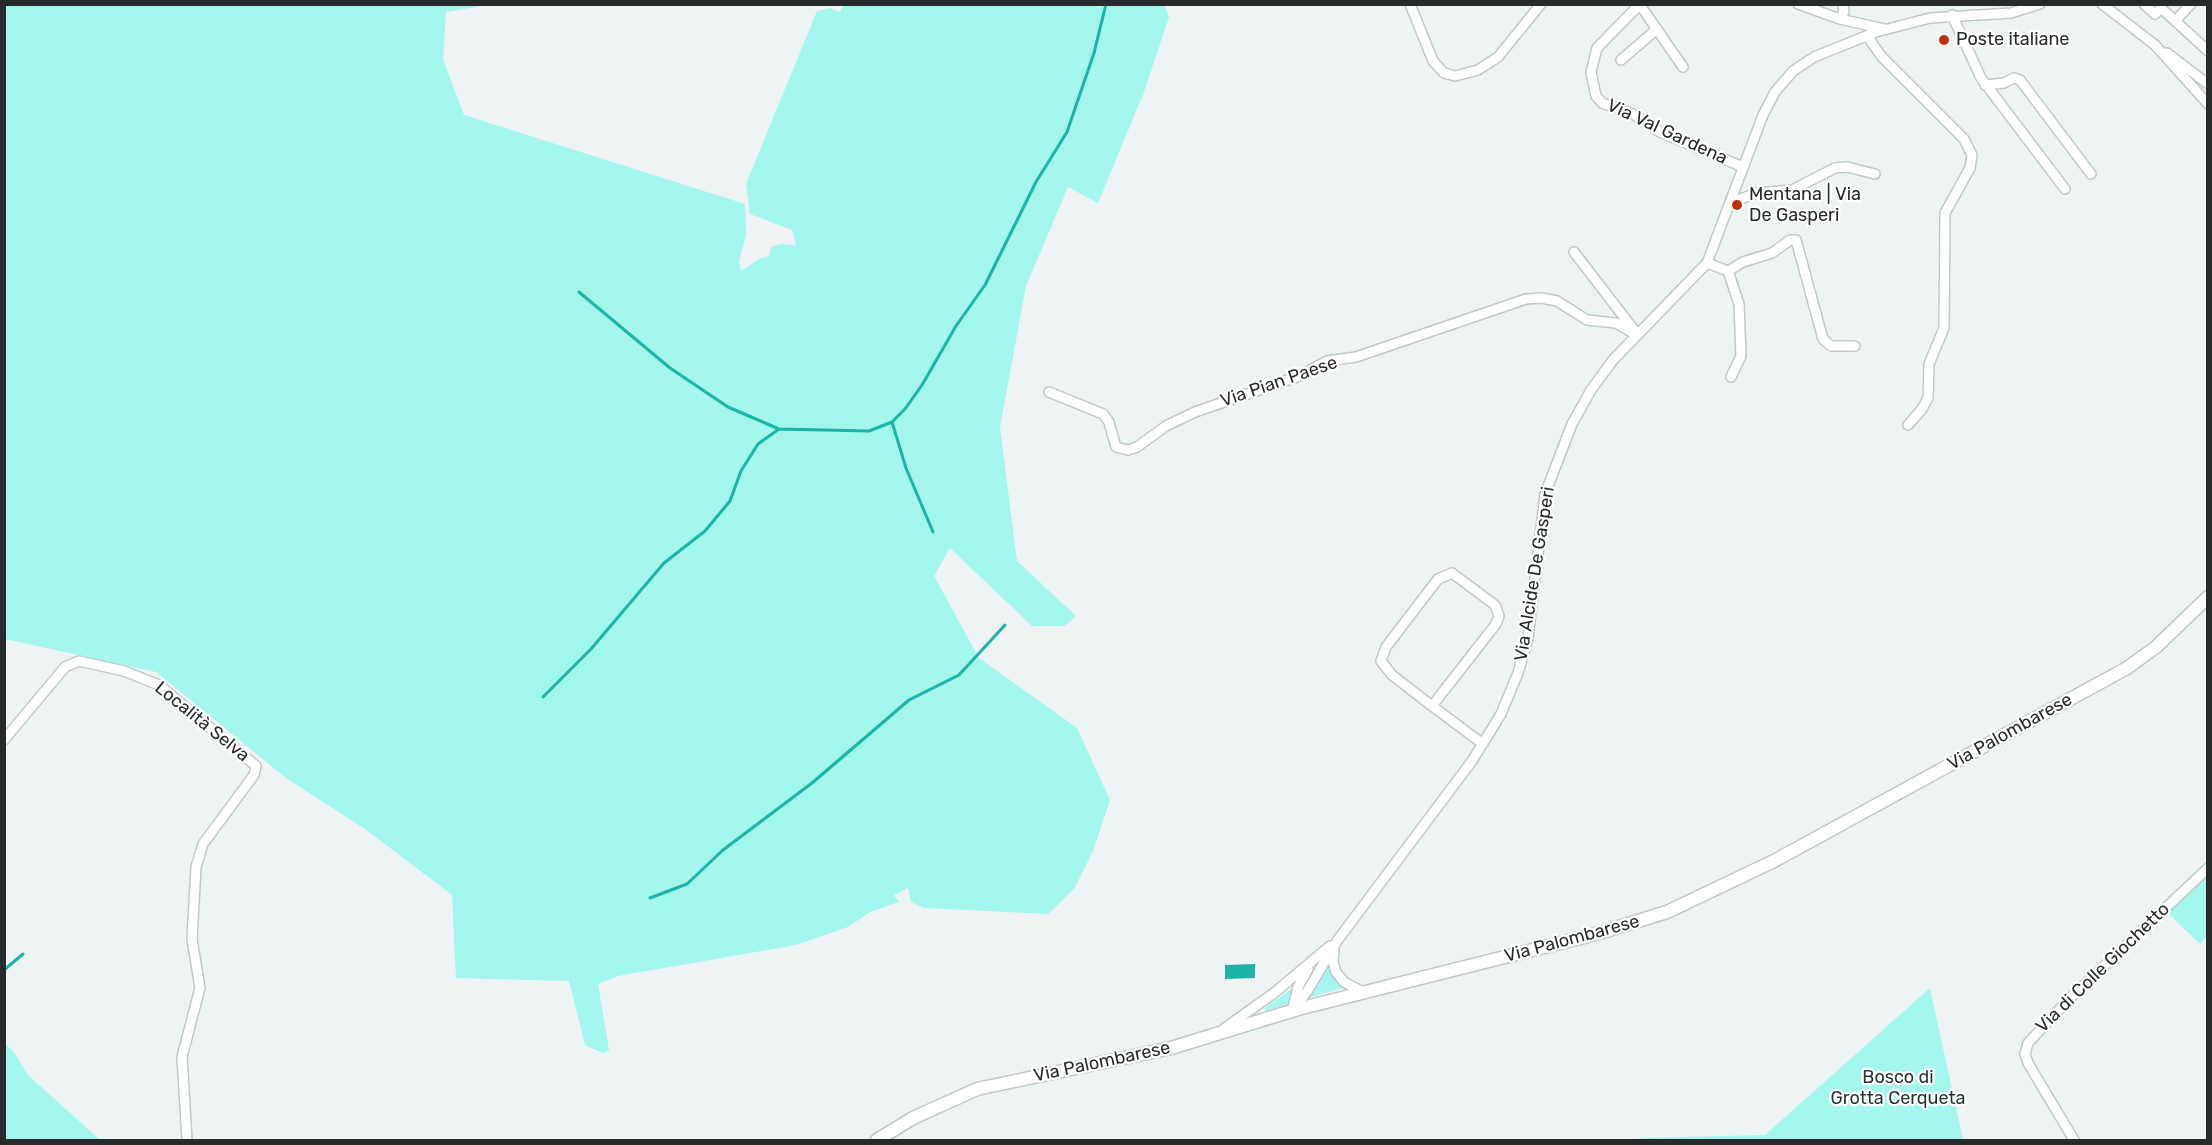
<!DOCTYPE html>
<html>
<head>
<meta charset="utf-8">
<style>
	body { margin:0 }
	#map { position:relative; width:2212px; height:1145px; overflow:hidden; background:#edf4f3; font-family:Rubik,sans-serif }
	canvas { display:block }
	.frame { position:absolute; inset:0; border:6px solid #272a2a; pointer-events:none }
</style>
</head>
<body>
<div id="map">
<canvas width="2212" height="1145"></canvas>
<div class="frame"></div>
</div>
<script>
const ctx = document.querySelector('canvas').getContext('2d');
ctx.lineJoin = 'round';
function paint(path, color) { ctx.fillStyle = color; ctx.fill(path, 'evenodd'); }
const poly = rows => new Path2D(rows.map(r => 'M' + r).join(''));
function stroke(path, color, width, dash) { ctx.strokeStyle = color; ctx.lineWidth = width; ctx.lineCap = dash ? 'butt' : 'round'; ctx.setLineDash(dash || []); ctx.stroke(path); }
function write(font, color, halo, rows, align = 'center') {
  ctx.font = font + ' Rubik,sans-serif'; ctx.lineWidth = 4.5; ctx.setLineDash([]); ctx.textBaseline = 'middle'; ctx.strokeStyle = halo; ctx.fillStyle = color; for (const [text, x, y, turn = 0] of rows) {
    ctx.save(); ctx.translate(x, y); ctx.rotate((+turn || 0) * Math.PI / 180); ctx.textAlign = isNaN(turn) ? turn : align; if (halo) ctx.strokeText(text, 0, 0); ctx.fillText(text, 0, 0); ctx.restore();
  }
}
paint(poly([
	[844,5,1164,4,1169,17,1144,92,1098,203,1068,187,1026,286,1000,427,1017,561,1076,616,1065,626,1032,626,950,548,934,576,979,658,1077,728,1110,800,1093,851,1074,889,1048,914,924,908,911,902,908,888,894,895,899,902,870,912,848,927,796,945,618,976,598,984,609,1050,603,1053,585,1045,569,981,456,978,452,895,365,829,286,778,156,672,5,639,5,5,489,5,446,12,443,59,464,115,745,204,746,234,739,262,741,271,759,259,769,256,771,247,780,244,796,245,792,230,750,214,746,184,817,11,830,8,840,12],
	[2207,867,2207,936,2200,944,2170,915,2169,905],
	[1330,964,1344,988,1307,998,1315,989],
	[1296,986,1293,1002,1265,1011,1265,1008],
	[1930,988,1963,1140,1633,1140,1643,1138,1765,1135],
	[4,1043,14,1052,28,1075,100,1140,5,1140]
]), '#a3f7ec');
paint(poly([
	[1255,964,1255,978,1225,979,1225,965]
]), '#1bb4a7');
stroke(poly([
	[579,292,670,368,728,407,779,429,869,431,892,422,905,409,922,385,956,326,985,285,1036,182,1067,132,1094,53,1106,4],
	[892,422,906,468,933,532],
	[543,697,591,649,664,563,705,531,730,501,741,471,758,444,779,429],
	[650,898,687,884,723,850,812,783,909,700,959,675,1005,625],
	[4,970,23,954]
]), '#1bb4a7', 3);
const minor = poly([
	[1410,4,1433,61,1444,73,1455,76,1478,70,1498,57,1541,4],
	[1640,4,1597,48,1591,72,1596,96,1602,103,1633,114,1660,132,1743,167],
	[1798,4,1840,19,1884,29],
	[2102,4,2155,45,2208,104],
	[2144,4,2155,14,2161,8,2208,51],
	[1640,5,1683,67],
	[1952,15,1981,78,2065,189],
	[1840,19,1844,12,1843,4],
	[2175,21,2191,4],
	[1867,36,1882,57,1964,139,1972,155,1970,168,1945,213,1944,328,1929,364,1928,398,1922,409,1908,425],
	[2167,53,2208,84],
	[1621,60,1657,29],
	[1985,85,2004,83,2014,78,2020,80,2091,174],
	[1730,203,1756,193,1792,190,1835,168,1847,167,1875,174],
	[1574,252,1634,330],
	[1707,263,1728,271,1739,304,1741,356,1731,377],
	[1728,271,1743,262,1772,253,1790,240,1796,240,1823,339,1831,346,1855,346],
	[1049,392,1103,414,1109,422,1116,447,1128,450,1137,447,1166,426,1195,412,1297,377,1327,361,1356,357,1526,299,1542,298,1557,301,1587,320,1616,323,1637,335],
	[1432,706,1496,624,1499,616,1495,605,1452,573,1438,579,1386,647,1381,661,1392,675,1432,706,1483,744],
	[4,740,65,667,79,661,124,671,159,685,256,766,254,775,203,844,196,867,192,939,200,988,182,1057,187,1140],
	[1334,949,1333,962,1336,972,1344,982,1363,992],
	[1293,1008,1298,987,1308,969],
	[1292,1011,1308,990,1337,941,1472,761,1501,714,1518,673,1528,638,1545,494,1572,424,1591,390,1613,360,1707,263,1763,115,1775,92,1793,71,1814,57,1876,32,1930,18,2011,13,2040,4],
	[1225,1028,1274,993,1330,946],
	[2074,1140,2028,1063,2025,1054,2028,1043,2070,998,2208,868]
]);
const major = poly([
	[877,1140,913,1118,977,1089,1171,1048,1298,1009,1596,934,1667,912,1774,861,2127,668,2156,647,2208,597]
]);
stroke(minor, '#c1c8c7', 12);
stroke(major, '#c1c8c7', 15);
stroke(minor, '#fff', 9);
stroke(major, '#fff', 12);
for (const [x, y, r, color] of [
	[1944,40,6,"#b93001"],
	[1737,205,6,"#b93001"]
]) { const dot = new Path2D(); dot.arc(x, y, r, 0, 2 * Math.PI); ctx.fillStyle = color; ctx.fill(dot); stroke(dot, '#fff', 2); }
write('18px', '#272a2a', '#fff', [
	["Poste italiane",1956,40],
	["Mentana | Via",1749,195],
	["De Gasperi",1749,216]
], 'left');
write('18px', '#272a2a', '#fff', [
	["Via Val Gardena",1667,132,25],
	["Via Pian Paese",1279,382,-19],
	["Via Alcide De Gasperi",1535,574,-81],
	["Località Selva",202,722,39],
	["Via Palombarese",2010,732,-29],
	["Via Palombarese",1572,939,-15],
	["Via di Colle Giochetto",2103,968,-44],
	["Via Palombarese",1102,1062,-12]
]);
write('18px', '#1f3633', '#fff', [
	["Bosco di",1898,1078],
	["Grotta Cerqueta",1898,1099]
]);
</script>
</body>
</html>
